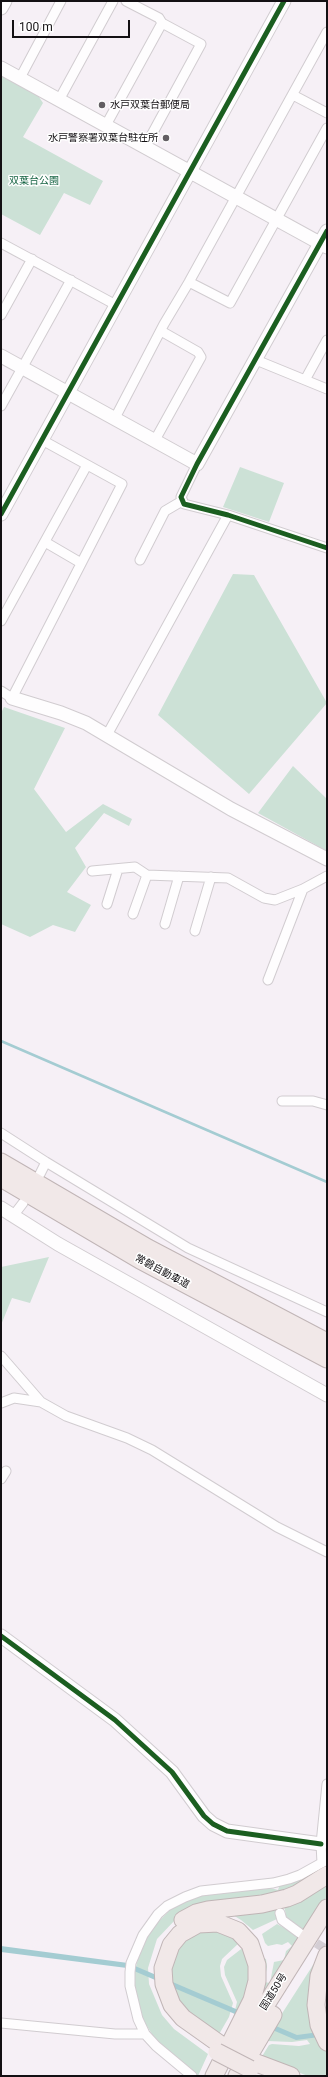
<!DOCTYPE html>
<html>
<head>
<meta charset="utf-8">
<style>
	body { margin:0 }
	#map { position:relative; width:328px; height:2077px; overflow:hidden; background:#f6f0f6; font-family:Roboto,sans-serif }
	canvas { display:block }
	.frame { position:absolute; inset:0; border:2px solid #131013; pointer-events:none }
	.scale { position:absolute; left:12px; top:20px; width:118px; height:18px; box-sizing:border-box; border:2px solid #131013; border-top:0; padding-left:5px; font-size:12px; line-height:14px; white-space:nowrap; color:#131013; -webkit-text-stroke:3px #fff; paint-order:stroke }
</style>
</head>
<body>
<div id="map">
<canvas width="328" height="2077"></canvas>
<div class="frame"></div>
<div class="scale">100 m</div>
</div>
<script>
const ctx = document.querySelector('canvas').getContext('2d');
ctx.lineJoin = 'round';
function paint(path, color) { ctx.fillStyle = color; ctx.fill(path, 'evenodd'); }
const poly = rows => new Path2D(rows.map(r => 'M' + r).join(''));
function stroke(path, color, width, dash) { ctx.strokeStyle = color; ctx.lineWidth = width; ctx.lineCap = dash ? 'butt' : 'round'; ctx.setLineDash(dash || []); ctx.stroke(path); }
function write(font, color, halo, rows, align = 'center') {
  ctx.font = font + ' Roboto,"Noto Sans JP",sans-serif'; ctx.lineWidth = 3; ctx.setLineDash([]); ctx.textBaseline = 'middle'; ctx.strokeStyle = halo; ctx.fillStyle = color; for (const [text, x, y, turn = 0] of rows) {
    ctx.save(); ctx.translate(x, y); ctx.rotate((+turn || 0) * Math.PI / 180); ctx.textAlign = isNaN(turn) ? turn : align; if (halo) ctx.strokeText(text, 0, 0); ctx.fillText(text, 0, 0); ctx.restore();
  }
}
paint(poly([
	[1,75,37,94,43,103,23,137,103,181,90,205,64,193,40,235,1,214],
	[240,467,284,483,269,522,223,507],
	[233,574,254,575,327,703,249,794,158,715],
	[4,707,65,728,34,789,66,832,103,804,132,819,129,826,104,813,75,848,86,867,67,892,91,905,75,932,53,925,30,937,1,924,1,713],
	[293,766,327,799,327,851,258,813],
	[49,1257,30,1303,12,1298,1,1325,1,1267],
	[327,1864,327,1870,294,1891,176,1919,157,1939,148,1968,149,1984,162,2015,174,2029,208,2054,198,2076,159,2045,141,2017,135,1990,134,1974,141,1948,152,1928,176,1904,198,1895,267,1887,278,1890,280,1884],
	[327,1881,327,1896,304,1932,287,1921,284,1905],
	[277,1906,277,1919,253,1930,241,1920,228,1912],
	[277,1924,301,1937,267,1993,257,2000,260,1957,266,1959,267,1967,264,1982,270,1983,274,1962,284,1960,286,1951,292,1946,288,1942,282,1945,277,1944,268,1946,265,1943,262,1934],
	[203,1929,224,1930,240,1942,222,1959,220,1966,221,1976,233,2003,229,2017,218,2036,176,2002,169,1972,182,1941],
	[245,1946,249,1955,249,1992,227,2040,222,2039,233,2019,237,2002,225,1975,224,1967,227,1960],
	[322,1953,318,1965,327,2050,327,2076,308,2076,261,2058,269,2045,272,2044,299,2046,310,2044,307,2040,292,2042,267,2041,267,2037,313,1965]
]), '#cce1d6');
paint(poly([
	[1,1946,128,1963,297,2035,327,2031,327,2036,296,2040,127,1968,1,1952]
]), '#a4ccd2');
stroke(poly([
	[1,1041,327,1182]
]), '#a4ccd2', 2.5);
stroke(poly([
	[305,1936,327,1950]
]), '#d4ced4', 9, [9, 4.5]);
const street = poly([
	[126,1,159,18,162,23],
	[20,78,61,1],
	[293,95,327,113],
	[59,100,113,1],
	[106,125,162,23,201,44,145,147],
	[1,243,116,305],
	[189,282,230,303,327,128],
	[1,315,32,259],
	[256,360,327,389],
	[305,380,327,340],
	[1,406,71,280],
	[115,418,164,324,189,282,327,32],
	[155,440,201,357,198,352,161,331],
	[197,464,181,497,184,504,228,515,327,548],
	[45,542,81,563],
	[140,560,165,511,182,501],
	[1,621,87,465],
	[1,691,12,698,122,484,42,440],
	[107,735,228,515],
	[92,871,135,867,147,875,228,878,264,898,275,900,303,889],
	[107,904,118,869],
	[133,914,147,875],
	[165,924,179,876],
	[195,931,211,877],
	[268,980,303,889,327,876],
	[282,1101,313,1101,327,1105],
	[1,1133,46,1162,188,1248,327,1312],
	[40,1174,46,1162],
	[13,1216,23,1203],
	[1,1356,41,1402,66,1416,127,1438,152,1450,277,1527,327,1552],
	[1,1403,14,1398,41,1402],
	[1,1479,6,1471],
	[322,1863,321,1844,327,1784],
	[280,1913,282,1920,301,1934],
	[1,2023,115,2034,145,2034],
	[192,2076,156,2046,145,2034,138,2019,130,1986,130,1972,131,1963,143,1935,158,1914,167,1906,185,1897,201,1891,273,1883,289,1879,300,1875,327,1860]
]);
const secondary = poly([
	[1,8,5,1],
	[1,68,327,247],
	[1,356,197,464,327,231],
	[1,514,284,1],
	[12,698,61,713,86,723,231,809,327,859],
	[1,1208,58,1244,327,1395],
	[1,1636,115,1720,172,1772,204,1816,213,1824,227,1831,321,1844]
]);
const highway = poly([
	[1,1162,148,1248,327,1342],
	[1,1178,140,1260,327,1359],
	[183,1920,196,1913,208,1910,262,1904,287,1898,297,1894,327,1875],
	[327,1955,319,1976,316,2005,319,2025,327,2042],
	[240,2046,327,1908],
	[254,2062,291,2076],
	[214,2076,252,2000,257,1981,257,1965,250,1944,238,1931,218,1923,198,1924,180,1934,171,1945,163,1968,164,1984,172,2005,183,2018,221,2045],
	[237,2076,273,2015]
]);
stroke(street, '#d1ccd0', 11);
stroke(secondary, '#d1ccd0', 15);
stroke(highway, '#c0b5b6', 19);
stroke(street, '#fefdfe', 9);
stroke(secondary, '#fefdfe', 13);
stroke(highway, '#f1e8e8', 17);
const highwayBridge = poly([
	[217,2052,250,2069]
]);
stroke(highwayBridge, '#c0b5b6', 19, []);
stroke(highwayBridge, '#f1e8e8', 17);
stroke(poly([
	[327,231,197,464,181,497,184,504,228,515,327,548],
	[1,514,284,1],
	[1,1636,115,1720,172,1772,204,1816,213,1824,227,1831,321,1844]
]), '#1b5e20', 5);
for (const [x, y, r, color] of [
	[102,105,4,"#625e62"],
	[166,138,4,"#625e62"]
]) { const dot = new Path2D(); dot.arc(x, y, r, 0, 2 * Math.PI); ctx.fillStyle = color; ctx.fill(dot); stroke(dot, '#fff', 1.5); }
write('10px', '#131013', '#fff', [
	["水戸双葉台郵便局",110,105],
	["水戸警察署双葉台駐在所",158,138,"right"]
], 'left');
write('10px', '#146342', '#fff', [
	["双葉台公園",34,181]
]);
write('10px', '#131013', '#fff', [
	["常磐自動車道",162,1272,28],
	["国道50号",274,1992,-58]
]);
</script>
</body>
</html>
